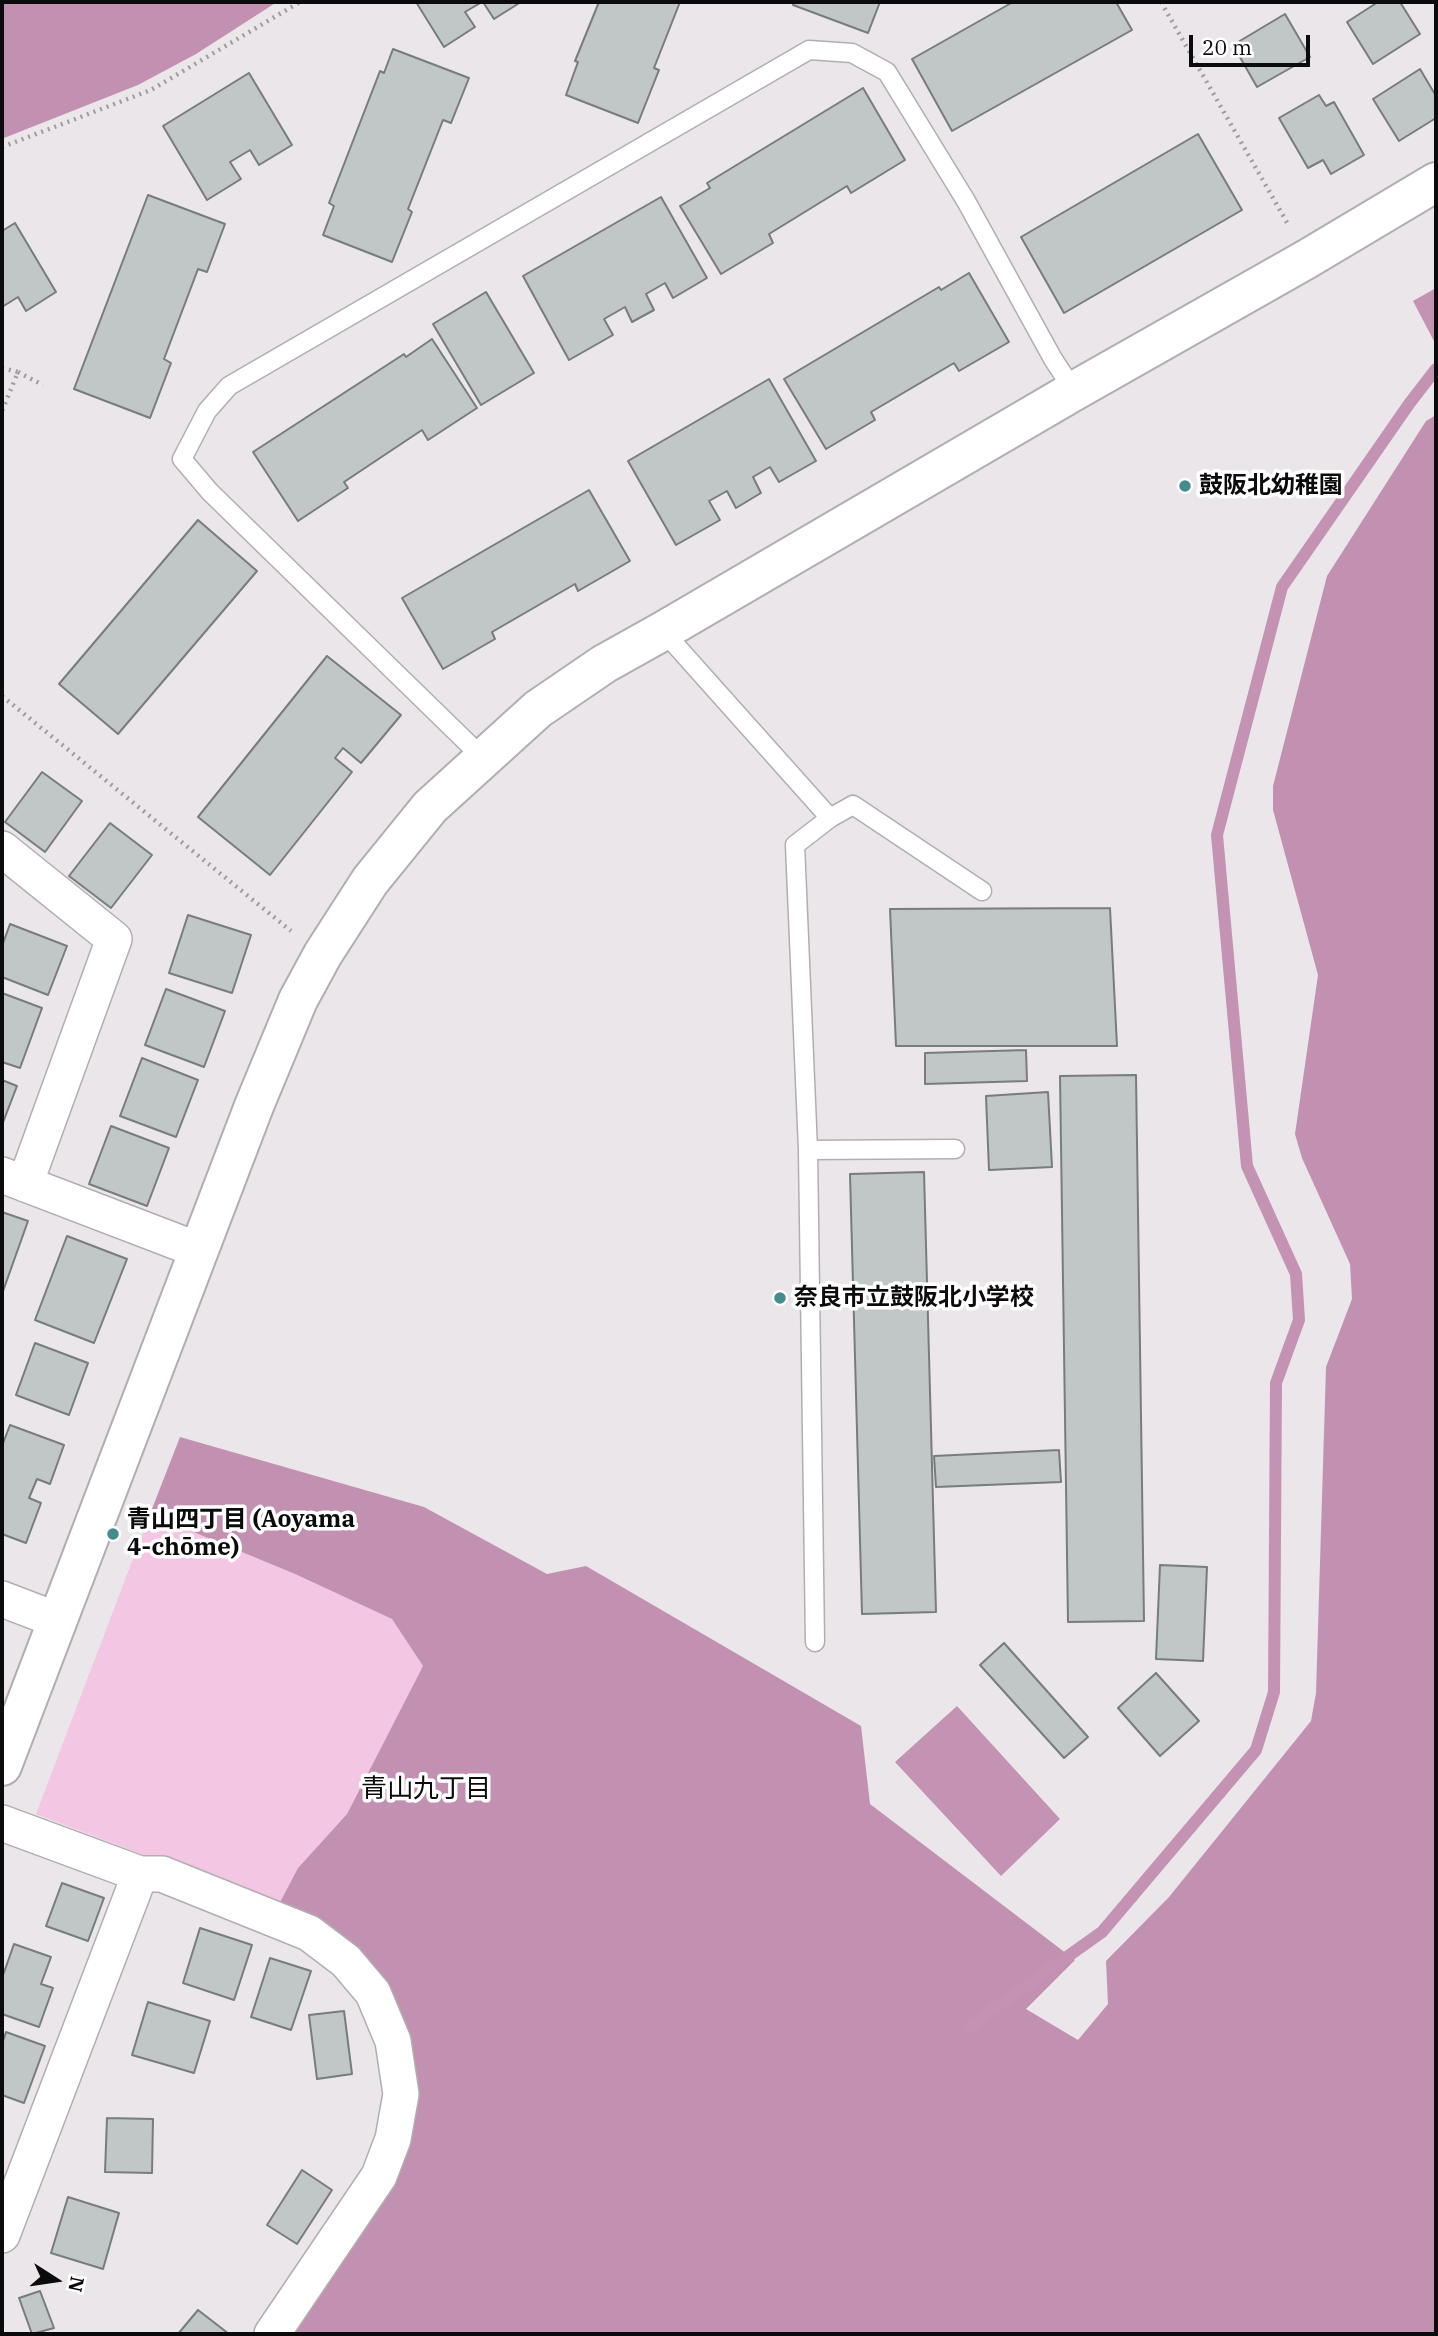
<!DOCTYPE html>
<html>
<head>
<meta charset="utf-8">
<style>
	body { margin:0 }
	#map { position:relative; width:1438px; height:2336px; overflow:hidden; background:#ebe6e9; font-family:"IBM Plex Serif",serif }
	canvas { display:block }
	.frame { position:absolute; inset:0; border:4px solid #0c0b0c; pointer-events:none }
	.north { position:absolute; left:21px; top:2245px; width:70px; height:70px; -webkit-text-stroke:5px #fff; paint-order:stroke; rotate:102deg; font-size:19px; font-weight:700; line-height:28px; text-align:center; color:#0c0b0c }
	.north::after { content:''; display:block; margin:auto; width:24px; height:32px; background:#0c0b0c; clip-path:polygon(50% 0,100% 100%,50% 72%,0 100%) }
	.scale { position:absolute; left:1189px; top:35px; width:121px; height:32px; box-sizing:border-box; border:4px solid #0c0b0c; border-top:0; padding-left:9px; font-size:21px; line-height:24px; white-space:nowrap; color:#0c0b0c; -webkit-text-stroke:5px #fff; paint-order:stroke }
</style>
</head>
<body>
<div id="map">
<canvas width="1438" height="2336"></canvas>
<div class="frame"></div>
<div class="north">N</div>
<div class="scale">20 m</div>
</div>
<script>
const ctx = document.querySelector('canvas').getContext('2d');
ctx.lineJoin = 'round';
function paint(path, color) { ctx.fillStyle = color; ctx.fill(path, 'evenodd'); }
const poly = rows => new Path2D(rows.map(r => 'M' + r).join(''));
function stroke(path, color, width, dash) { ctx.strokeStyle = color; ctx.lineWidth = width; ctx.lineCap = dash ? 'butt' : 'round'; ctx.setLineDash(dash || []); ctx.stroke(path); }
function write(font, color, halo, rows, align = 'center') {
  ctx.font = font + ' "IBM Plex Serif","Noto Sans JP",serif'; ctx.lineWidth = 7; ctx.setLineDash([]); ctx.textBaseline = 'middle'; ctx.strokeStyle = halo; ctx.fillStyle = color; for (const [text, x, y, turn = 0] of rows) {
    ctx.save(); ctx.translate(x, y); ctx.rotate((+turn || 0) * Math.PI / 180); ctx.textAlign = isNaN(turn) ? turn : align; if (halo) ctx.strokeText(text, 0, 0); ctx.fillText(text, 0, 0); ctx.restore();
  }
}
paint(poly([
	[150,1514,295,1574,392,1619,423,1666,347,1814,298,1868,278,1906,36,1814]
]), '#f3c6e3');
paint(poly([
	[2,2,277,2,196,54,138,85,4,138,2,134],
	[1436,415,1436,2334,286,2334,387,2189,406,2035,278,1906,298,1868,347,1814,423,1666,392,1619,295,1574,150,1514,180,1437,424,1507,547,1574,586,1566,861,1726,870,1804,1075,1960,1026,2009,1078,2040,1108,2004,1106,1961,1169,1897,1311,1721,1316,1693,1326,1367,1352,1299,1350,1264,1302,1158,1295,1134,1318,975,1273,810,1273,786,1327,576,1426,421]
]), '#c291b2');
paint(poly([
	[1436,288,1436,345,1413,301],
	[957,1706,1060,1819,1001,1876,895,1762]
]), '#c492b3');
stroke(poly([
	[970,2026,1102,1932,1256,1750,1274,1692,1276,1383,1299,1320,1296,1274,1247,1166,1217,835,1282,587,1409,404,1436,369]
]), '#c492b3', 12);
const building = poly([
	[416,2,482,2,465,12,475,27,444,47,416,2],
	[483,2,521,2,494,19,483,2],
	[599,2,680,2,654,68,659,70,638,123,566,95,578,62,575,61,599,2],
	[794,2,880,2,868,33,793,5,794,2],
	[1013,2,1116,2,1132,30,952,131,912,59,1013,2],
	[1378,2,1400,2,1420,34,1373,64,1347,22,1378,2],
	[1285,14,1310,57,1257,87,1233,45,1285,14],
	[393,49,469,78,451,123,443,120,408,209,412,212,392,262,323,235,334,206,329,203,380,71,384,73,393,49],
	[1420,69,1436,96,1436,118,1399,141,1373,99,1420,69],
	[249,73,292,145,259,165,250,150,230,162,241,179,207,200,163,126,249,73],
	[863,88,905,160,851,193,847,186,769,234,773,243,721,274,680,206,710,188,707,183,863,88],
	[1319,95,1326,106,1334,102,1364,155,1331,174,1323,160,1308,168,1279,118,1319,95],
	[1198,134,1242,210,1064,313,1021,237,1198,134],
	[148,195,225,224,207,272,198,269,164,359,171,363,150,418,74,389,148,195],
	[661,197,707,278,673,298,665,283,646,294,654,310,632,322,625,307,604,319,613,335,569,360,523,276,661,197],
	[15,223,56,292,26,311,18,297,2,307,2,231,15,223],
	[969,273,1009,342,959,371,954,363,871,412,875,420,826,449,784,379,939,287,941,290,969,273],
	[486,292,534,373,481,405,433,324,486,292],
	[432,339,477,408,428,440,422,430,344,482,348,488,298,521,253,452,404,354,406,357,432,339],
	[769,379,816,461,779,482,770,467,753,477,761,493,736,508,727,491,709,501,720,520,676,545,628,461,769,379],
	[589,490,630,561,578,591,575,584,492,632,495,639,443,669,402,598,589,490],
	[198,520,257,571,118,734,59,684,198,520],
	[327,656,401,715,361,763,343,748,335,758,352,772,270,875,198,817,327,656],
	[42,772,82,801,45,852,5,822,42,772],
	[110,823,152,855,111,908,69,876,110,823],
	[1110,908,1117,1046,896,1046,890,909,1110,908],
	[188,915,251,935,232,993,169,973,188,915],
	[10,924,67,946,48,995,2,977,2,946,10,924],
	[166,989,225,1011,204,1067,145,1045,166,989],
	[2,993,42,1008,20,1068,2,1062,2,993],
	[1026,1050,1027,1081,925,1084,925,1053,1026,1050],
	[142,1058,198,1080,176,1137,120,1116,142,1058],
	[1136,1075,1144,1621,1068,1622,1060,1076,1136,1075],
	[2,1080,17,1086,2,1125,2,1080],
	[1048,1092,1052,1167,989,1170,986,1096,1048,1092],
	[111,1126,169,1148,147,1206,89,1184,111,1126],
	[924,1172,936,1612,862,1614,850,1174,924,1172],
	[2,1212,28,1221,2,1294,2,1212],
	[67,1236,127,1259,94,1343,35,1320,67,1236],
	[35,1343,88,1363,69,1415,16,1395,35,1343],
	[10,1425,64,1445,50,1484,37,1479,29,1498,41,1503,26,1543,2,1534,2,1446,10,1425],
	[1059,1450,1061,1482,936,1487,934,1456,1059,1450],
	[1160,1565,1207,1567,1203,1661,1156,1659,1160,1565],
	[1004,1643,1088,1737,1064,1758,980,1665,1004,1643],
	[1156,1673,1199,1721,1160,1756,1118,1708,1156,1673],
	[62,1883,104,1898,88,1941,46,1926,62,1883],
	[200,1928,252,1945,234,2000,183,1983,200,1928],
	[14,1944,51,1957,41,1984,53,1988,39,2027,2,2014,2,1978,14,1944],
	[270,1958,311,1971,291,2030,251,2017,270,1958],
	[148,2002,210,2021,194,2073,132,2055,148,2002],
	[344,2011,352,2074,317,2079,309,2015,344,2011],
	[6,2032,45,2046,24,2103,2,2095,2,2044,6,2032],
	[107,2118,153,2119,152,2173,105,2172,107,2118],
	[302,2170,332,2190,297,2244,267,2225,302,2170],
	[68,2197,119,2213,103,2269,51,2253,68,2197],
	[40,2291,54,2328,32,2334,19,2298,40,2291],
	[198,2310,229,2334,178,2334,198,2310]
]);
paint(building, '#c1c6c6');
stroke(building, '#777c7c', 2);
const service = poly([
	[663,631,830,818],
	[483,758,210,492,182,459,207,411,229,386,809,50,852,53,887,72,966,201,1053,359,1074,391],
	[808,1150,955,1149],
	[815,1642,808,1150,795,845,830,818,853,805,982,891]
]);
const minor = poly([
	[2,849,114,939,25,1184],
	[2,1175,198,1250],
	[2,1599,57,1620],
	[2,1823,140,1874,162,1874,309,1933,346,1961,373,1993,393,2041,401,2094,393,2139,379,2176,272,2334],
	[2,2235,140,1874]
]);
const tertiary = poly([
	[2,1766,254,1106,298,1000,323,954,370,881,430,807,538,709,604,664,663,631,1074,391,1307,259,1436,182]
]);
stroke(service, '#b2aeb0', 21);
stroke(minor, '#b2aeb0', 38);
stroke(tertiary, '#b2aeb0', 42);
stroke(poly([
	[1161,2,1289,226],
	[2,147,151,90,300,2],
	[2,368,18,372,2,411],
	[18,372,43,385],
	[2,696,291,931]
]), '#9f9c9e', 4.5, [2, 5]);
stroke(service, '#fff', 18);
stroke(minor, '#fff', 35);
stroke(tertiary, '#fff', 38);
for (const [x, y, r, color] of [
	[1185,486,7,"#458c8d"],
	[780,1298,7,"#458c8d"],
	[113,1534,7,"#458c8d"]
]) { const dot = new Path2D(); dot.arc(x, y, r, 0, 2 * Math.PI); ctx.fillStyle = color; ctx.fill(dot); stroke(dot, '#fff', 2.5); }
write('bold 24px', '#0c0b0c', '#fff', [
	["鼓阪北幼稚園",1199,486],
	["奈良市立鼓阪北小学校",794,1298],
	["青山四丁目 (Aoyama",127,1520],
	["4-chōme)",127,1548]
], 'left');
write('26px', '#0c0b0c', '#fff', [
	["青山九丁目",426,1789]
]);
</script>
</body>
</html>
